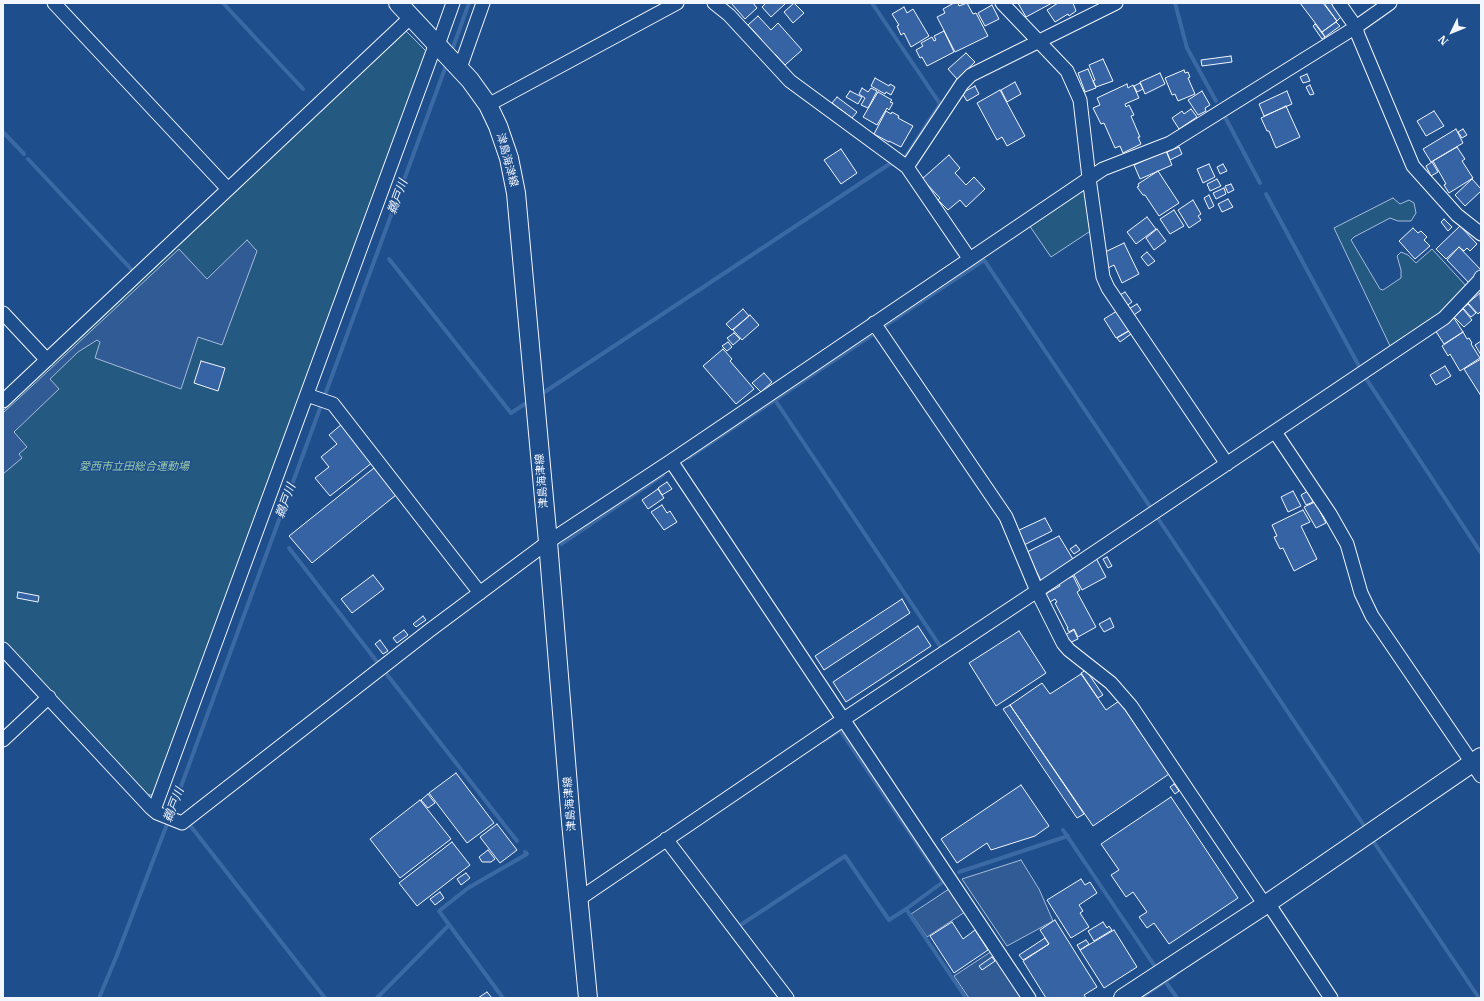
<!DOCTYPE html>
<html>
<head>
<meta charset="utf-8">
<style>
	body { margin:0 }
	#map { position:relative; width:1484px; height:1001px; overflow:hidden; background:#1f4e8c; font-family:"IBM Plex Serif",serif }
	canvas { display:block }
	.frame { position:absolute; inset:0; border:4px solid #f2f6ff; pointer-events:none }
	.north { position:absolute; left:1432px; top:12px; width:40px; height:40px; -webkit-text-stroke:3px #1f4e8c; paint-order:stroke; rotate:227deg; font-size:11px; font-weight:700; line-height:16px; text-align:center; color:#f2f6ff }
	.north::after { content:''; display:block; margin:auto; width:14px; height:18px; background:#f2f6ff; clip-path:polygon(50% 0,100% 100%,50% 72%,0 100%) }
</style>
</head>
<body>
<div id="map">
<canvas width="1484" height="1001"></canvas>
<div class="frame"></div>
<div class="north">N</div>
</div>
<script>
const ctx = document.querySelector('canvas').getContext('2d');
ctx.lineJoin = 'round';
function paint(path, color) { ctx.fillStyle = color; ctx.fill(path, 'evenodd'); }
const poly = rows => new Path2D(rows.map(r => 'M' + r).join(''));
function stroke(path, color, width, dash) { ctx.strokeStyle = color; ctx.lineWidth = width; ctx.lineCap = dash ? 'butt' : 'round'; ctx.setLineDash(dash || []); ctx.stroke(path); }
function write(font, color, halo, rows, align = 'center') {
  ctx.font = font + ' "IBM Plex Serif","Noto Sans JP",serif'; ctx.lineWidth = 3; ctx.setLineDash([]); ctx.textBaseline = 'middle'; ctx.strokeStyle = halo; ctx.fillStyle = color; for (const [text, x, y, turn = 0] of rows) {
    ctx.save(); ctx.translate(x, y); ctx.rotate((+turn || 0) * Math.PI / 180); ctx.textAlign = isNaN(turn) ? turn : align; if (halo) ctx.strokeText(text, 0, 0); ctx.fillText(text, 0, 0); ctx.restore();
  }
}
const green = poly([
	[406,31,428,53,157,791,151,795,145,795,3,642,3,411,406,31],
	[1086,187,1092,230,1051,257,1029,225,1086,187],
	[1393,198,1400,204,1409,200,1414,203,1416,213,1411,221,1398,221,1390,218,1354,237,1351,240,1380,289,1383,290,1401,278,1401,270,1397,256,1401,252,1408,255,1416,263,1432,249,1468,288,1442,315,1391,348,1334,228,1393,198]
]);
paint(green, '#245a82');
stroke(green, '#a8bbd7', 1);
const parking = poly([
	[247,240,257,251,222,345,198,337,181,389,95,358,100,342,97,340,78,352,50,379,59,389,14,432,27,447,19,454,22,458,3,474,3,413,179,249,207,279,247,240],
	[1021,860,1039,889,1053,921,1007,946,962,879,1021,860],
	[949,889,965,912,927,937,911,914,949,889],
	[992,951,1024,998,969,998,954,976,992,951]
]);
paint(parking, '#305b95');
stroke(parking, '#a8bbd7', 1);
stroke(poly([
	[223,3,303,89],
	[872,3,940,104,906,156],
	[1175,3,1187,48,1216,101],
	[451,53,469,3],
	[1225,117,1260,183],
	[3,132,24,154],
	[28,159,131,269],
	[1266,194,1360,368],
	[949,239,959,254],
	[389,259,511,413,528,402],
	[883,327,984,260,1151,508],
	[1365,377,1481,553],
	[543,393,891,163,895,165],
	[775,400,940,646],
	[688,458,875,333],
	[1157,517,1363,824],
	[561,544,663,475],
	[289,548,378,663],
	[385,672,517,841],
	[823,741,840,730,943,882,906,909],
	[189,824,325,998],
	[1063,830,1154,965],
	[1373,841,1479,998],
	[959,872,1068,836],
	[742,924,845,856,889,920,906,909,966,998],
	[1165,981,1177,998],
	[99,998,117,955,172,811,447,63],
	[377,998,449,925],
	[503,998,439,911,468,888,527,854,525,852],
	[1140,998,1175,975]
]), '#3b69a3', 4);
const building = poly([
	[731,3,753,3,757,8,745,19,731,3],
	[766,3,786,3,771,17,762,7,766,3],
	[794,3,804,13,793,23,784,12,794,3],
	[954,3,958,3,959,6,967,3,973,14,976,13,988,36,955,52,937,17,945,13,943,9,954,3],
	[1018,3,1052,3,1026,17,1018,3],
	[1058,3,1073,3,1076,11,1069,16,1068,14,1055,22,1047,10,1058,3],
	[1300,3,1323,3,1337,21,1322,32,1300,3],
	[1324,3,1331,3,1341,17,1337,21,1324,3],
	[992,5,999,19,985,26,978,13,992,5],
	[904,7,907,13,913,9,929,36,911,47,904,33,901,35,897,26,899,25,892,14,904,7],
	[758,16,771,30,778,23,802,50,785,65,775,54,772,57,758,43,762,40,748,25,758,16],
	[1336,22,1340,26,1325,37,1322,32,1336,22],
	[1315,24,1325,37,1322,39,1313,26,1315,24],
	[944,31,954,52,927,66,922,57,920,58,916,50,923,46,921,43,932,37,934,41,936,40,934,36,944,31],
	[966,53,975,62,957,79,948,69,966,53],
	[1231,56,1232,62,1202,66,1201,60,1231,56],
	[1103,59,1113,81,1096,87,1093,81,1095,80,1089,65,1103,59],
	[1088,69,1096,88,1085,92,1078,73,1088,69],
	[1184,70,1185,73,1188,72,1190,77,1188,78,1195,94,1178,101,1175,94,1172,95,1165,78,1184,70],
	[1160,73,1165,84,1145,94,1140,82,1160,73],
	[1307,74,1310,81,1303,83,1300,77,1307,74],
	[875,78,889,86,890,84,895,87,891,95,886,92,885,94,871,86,875,78],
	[1015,82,1021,94,1007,102,1001,90,1015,82],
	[1140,83,1143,89,1137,92,1134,86,1140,83],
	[1127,84,1128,88,1133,85,1139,98,1125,104,1126,107,1129,105,1134,115,1131,116,1140,137,1138,137,1141,144,1123,153,1120,146,1115,148,1104,123,1101,124,1093,108,1100,105,1097,98,1127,84],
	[1310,85,1314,94,1310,95,1306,87,1310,85],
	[975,86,979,94,967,101,962,93,975,86],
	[862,88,868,92,871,88,877,91,868,108,861,105,865,98,859,94,862,88],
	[1000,90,1025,136,1007,146,1002,137,997,140,977,103,1000,90],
	[850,91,862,97,858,104,846,97,850,91],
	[1202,91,1210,105,1205,108,1206,111,1198,115,1188,100,1202,91],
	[1287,91,1292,104,1264,116,1259,104,1287,91],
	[878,92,892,100,890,102,893,103,889,110,887,108,877,125,863,117,878,92],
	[837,97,857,112,852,118,832,103,837,97],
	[1286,106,1300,137,1276,148,1269,131,1267,131,1261,118,1286,106],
	[1191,109,1197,117,1179,129,1172,118,1182,111,1184,114,1191,109],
	[886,111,891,114,892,112,899,116,898,118,913,126,901,147,889,141,889,142,874,134,886,111],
	[1434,111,1444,126,1426,136,1417,121,1434,111],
	[1456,129,1463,143,1431,162,1423,149,1456,129],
	[1463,129,1467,135,1462,138,1458,132,1463,129],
	[1179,147,1182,154,1170,160,1167,152,1179,147],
	[1457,147,1465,159,1462,161,1473,178,1449,193,1444,185,1446,184,1433,161,1457,147],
	[841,149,857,173,841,184,824,160,841,149],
	[1166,151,1172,165,1140,179,1134,165,1166,151],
	[949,155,960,168,955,173,966,185,974,177,985,189,966,207,960,200,948,210,938,200,940,198,922,179,949,155],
	[1432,162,1438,172,1431,176,1426,166,1432,162],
	[1209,164,1215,177,1203,183,1197,169,1209,164],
	[1223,164,1227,171,1220,174,1217,167,1223,164],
	[1158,171,1179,203,1159,216,1145,195,1143,195,1137,187,1139,186,1138,184,1158,171],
	[1217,179,1221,186,1210,191,1207,184,1217,179],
	[1472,179,1481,189,1481,191,1465,206,1455,195,1472,179],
	[1231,184,1234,190,1228,193,1225,186,1231,184],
	[1224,188,1226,194,1216,199,1213,193,1224,188],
	[1209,195,1214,206,1209,209,1204,198,1209,195],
	[1228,199,1233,207,1222,212,1218,204,1228,199],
	[1193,200,1201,214,1198,216,1201,220,1189,228,1178,210,1193,200],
	[1174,210,1184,226,1170,234,1160,219,1174,210],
	[1147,217,1156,229,1136,244,1127,232,1147,217],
	[1444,219,1452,227,1448,231,1441,222,1444,219],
	[1460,226,1477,244,1470,251,1467,248,1464,251,1459,247,1446,259,1436,249,1460,226],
	[1413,228,1418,233,1421,231,1427,237,1424,240,1430,246,1415,259,1399,241,1413,228],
	[1157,229,1166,241,1154,250,1146,238,1157,229],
	[1124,243,1139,274,1122,283,1114,265,1106,269,1103,253,1124,243],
	[1459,247,1481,270,1472,286,1447,260,1459,247],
	[1147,252,1155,261,1148,266,1141,257,1147,252],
	[1125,292,1132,302,1125,307,1118,296,1125,292],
	[1480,293,1481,311,1478,314,1468,303,1480,293],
	[1137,304,1141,310,1131,317,1127,310,1137,304],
	[1468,304,1476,313,1471,317,1463,308,1468,304],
	[743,309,749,316,732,330,726,324,743,309],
	[1463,309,1472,320,1464,327,1454,317,1463,309],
	[1117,311,1130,330,1116,338,1104,319,1117,311],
	[750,315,759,325,742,340,733,330,750,315],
	[1454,318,1463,332,1444,344,1435,330,1454,318],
	[1129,331,1131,334,1120,342,1117,338,1129,331],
	[1463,332,1467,339,1469,338,1472,343,1471,344,1480,358,1460,371,1450,354,1448,356,1442,346,1463,332],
	[734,333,740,339,733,345,727,338,734,333],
	[1481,341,1481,355,1475,345,1481,341],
	[728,342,732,347,727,351,722,346,728,342],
	[723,349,732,359,730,361,754,389,736,404,703,366,723,349],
	[1481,359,1481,396,1464,369,1481,359],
	[201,361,225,368,218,391,194,383,201,361],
	[1445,366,1451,376,1436,385,1430,375,1445,366],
	[764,373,772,382,761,392,752,383,764,373],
	[342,424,373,462,330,496,315,478,329,467,321,457,337,444,329,435,342,424],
	[374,468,396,495,312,563,289,536,374,468],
	[667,482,672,489,662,495,658,488,667,482],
	[658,489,664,498,648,509,642,500,658,489],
	[1293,491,1301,506,1288,512,1281,497,1293,491],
	[1308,491,1313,502,1306,505,1301,495,1308,491],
	[1315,502,1326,523,1316,528,1304,507,1315,502],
	[662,505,667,513,670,511,677,522,664,530,651,512,662,505],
	[1303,510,1310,522,1301,526,1317,559,1294,571,1283,548,1280,549,1274,537,1277,536,1272,525,1303,510],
	[1045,518,1052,531,1024,545,1017,531,1045,518],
	[1059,536,1074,561,1042,583,1027,552,1059,536],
	[1076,545,1080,550,1074,554,1070,549,1076,545],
	[1107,557,1112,566,1108,568,1103,559,1107,557],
	[1096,558,1106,577,1082,590,1073,573,1096,558],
	[373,575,384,589,352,613,341,599,373,575],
	[1067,575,1069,578,1073,576,1080,590,1077,592,1096,627,1078,637,1074,629,1069,632,1067,628,1068,628,1055,603,1057,602,1055,599,1050,602,1046,595,1047,594,1047,593,1060,586,1057,580,1067,575],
	[18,592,39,596,38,602,17,598,18,592],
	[902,599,910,613,824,670,815,656,902,599],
	[423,616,426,620,416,627,413,624,423,616],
	[1110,618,1114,627,1104,632,1099,624,1110,618],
	[918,626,931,646,846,702,833,682,918,626],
	[404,630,408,635,397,643,393,638,404,630],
	[1074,630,1078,639,1069,643,1065,635,1074,630],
	[1019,631,1046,673,996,706,969,663,1019,631],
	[380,640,388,651,383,654,375,644,380,640],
	[1086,670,1103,695,1098,698,1081,673,1086,670],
	[1081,674,1106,710,1119,701,1169,774,1093,826,1010,705,1042,683,1050,694,1081,674],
	[1010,705,1084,814,1077,818,1003,709,1010,705],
	[456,773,494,823,467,843,429,793,456,773],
	[1174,784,1179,791,1175,794,1170,787,1174,784],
	[1021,785,1049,826,1035,836,991,850,987,843,957,863,941,839,1021,785],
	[428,794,435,803,428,808,421,800,428,794],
	[1171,797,1238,898,1169,944,1154,923,1147,928,1139,917,1147,912,1133,892,1126,897,1111,875,1119,870,1101,844,1171,797],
	[420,800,451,839,400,878,370,839,420,800],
	[497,824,517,850,500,863,480,837,497,824],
	[452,842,470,865,417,906,399,883,452,842],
	[488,850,495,859,491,862,482,862,479,857,488,850],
	[466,873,470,878,461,885,457,879,466,873],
	[1081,879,1085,885,1090,882,1097,893,1079,905,1083,911,1080,913,1089,927,1071,938,1047,900,1081,879],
	[440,892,444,898,435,905,430,899,440,892],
	[1055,920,1097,987,1084,995,1086,998,1046,998,1023,961,1049,944,1040,930,1055,920],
	[952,922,963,939,975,930,988,950,954,973,930,936,952,922],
	[1103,922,1107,928,1109,926,1112,930,1094,941,1088,931,1103,922],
	[1114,930,1137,967,1104,988,1080,950,1114,930],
	[1045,938,1049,944,1023,960,1019,955,1045,938],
	[1086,940,1089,944,1080,950,1077,945,1086,940],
	[992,957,995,961,982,970,979,966,992,957],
	[487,992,492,998,478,998,487,992]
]);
paint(building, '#3563a3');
stroke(building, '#f2f6ff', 1);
const street = poly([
	[54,3,228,189],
	[714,3,729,15,790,81,907,167,969,258],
	[1002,3,1067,71,1080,100,1089,178,1103,277,1108,288,1227,464],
	[1339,3,1356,27,1358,35,1413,166,1457,215,1481,234],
	[438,45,453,3],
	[460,68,483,3],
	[488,105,677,3],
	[907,167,962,84,971,75,1116,3],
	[3,313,47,360],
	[874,323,1006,517,1037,591,1063,643,1069,650,1111,683,1131,706,1265,905],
	[307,395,333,404,480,593],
	[3,401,411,17],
	[1275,432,1330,514,1347,544,1361,593,1372,616,1481,776],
	[671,461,1029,998],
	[3,649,151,808,157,813,182,823,430,630,548,542,671,461,1103,169,1170,143,1356,27,1390,3],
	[3,740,49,697],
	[154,810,436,43],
	[666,839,787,998],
	[579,899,844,719,1037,591,1444,318,1479,281,1481,277],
	[1268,903,1331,998]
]);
const secondary = poly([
	[398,3,470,80,488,105,498,126,509,158,516,193,548,542,571,822,588,998],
	[1123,998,1265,905,1481,757]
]);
stroke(street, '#f2f6ff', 15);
stroke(secondary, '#f2f6ff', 20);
stroke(street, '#1f4e8c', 13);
stroke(secondary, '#1f4e8c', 18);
write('11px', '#f2f6ff', '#1f4e8c', [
	["津島海津線",507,160,75],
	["津島海津線",542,481,-95],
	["津島海津線",570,804,-95]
]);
write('italic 11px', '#97c8a6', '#1f4e8c', [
	["愛西市立田総合運動場",134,467]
]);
write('italic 12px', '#f2f6ff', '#1f4e8c', [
	["鵜戸川",398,197,-70],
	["鵜戸川",286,501,-70],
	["鵜戸川",174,805,-69]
]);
</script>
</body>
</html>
